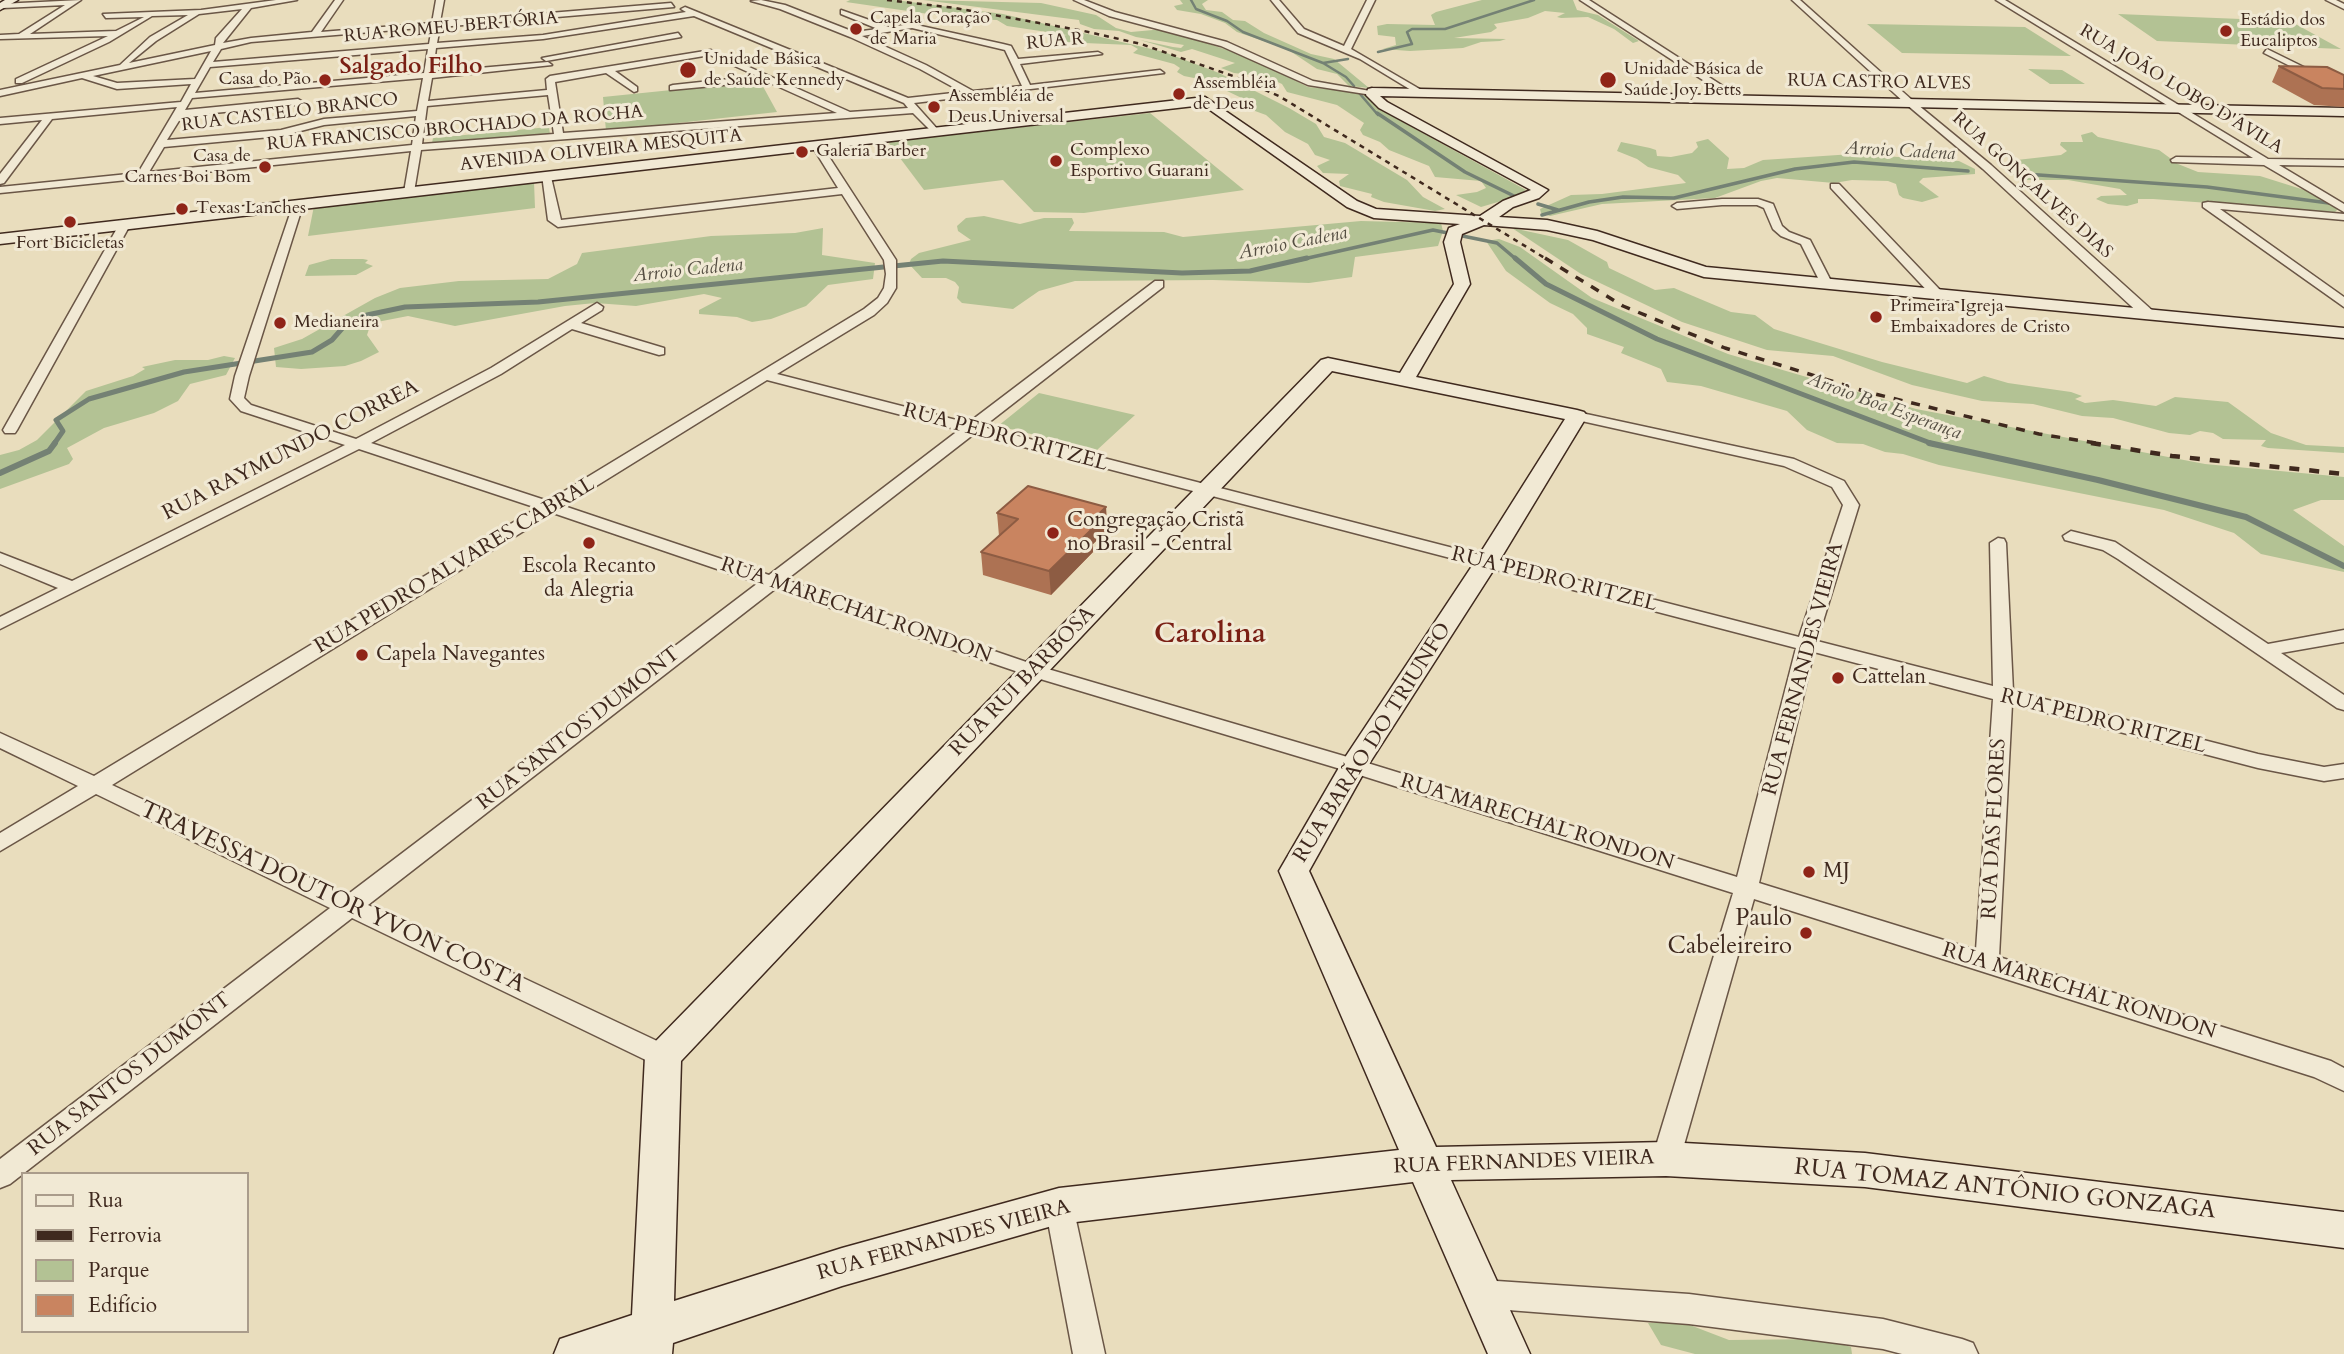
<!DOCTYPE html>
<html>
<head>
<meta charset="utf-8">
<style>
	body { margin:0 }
	#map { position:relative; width:2344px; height:1354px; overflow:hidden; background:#e9ddbd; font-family:Cardo,serif }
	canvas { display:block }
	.legend { position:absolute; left:21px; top:1172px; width:228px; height:161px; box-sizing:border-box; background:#f1e9d4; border:2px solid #aa9c8b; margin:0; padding:9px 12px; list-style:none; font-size:21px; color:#3f291e }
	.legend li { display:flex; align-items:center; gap:14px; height:35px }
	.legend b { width:35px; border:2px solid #aa9c8b }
</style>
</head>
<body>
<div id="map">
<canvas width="2344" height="1354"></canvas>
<ul class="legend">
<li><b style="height:9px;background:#f1e9d4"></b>Rua</li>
<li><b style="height:9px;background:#3f291e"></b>Ferrovia</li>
<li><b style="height:19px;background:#b3c294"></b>Parque</li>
<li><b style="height:19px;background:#c98460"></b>Edifício</li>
</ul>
</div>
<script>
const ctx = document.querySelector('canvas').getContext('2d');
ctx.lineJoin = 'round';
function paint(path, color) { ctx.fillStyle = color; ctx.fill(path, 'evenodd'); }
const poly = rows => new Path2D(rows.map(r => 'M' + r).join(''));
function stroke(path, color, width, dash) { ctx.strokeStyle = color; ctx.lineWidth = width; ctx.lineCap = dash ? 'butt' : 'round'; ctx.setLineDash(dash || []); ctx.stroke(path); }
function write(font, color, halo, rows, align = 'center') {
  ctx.font = font + ' Cardo,serif'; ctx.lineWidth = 6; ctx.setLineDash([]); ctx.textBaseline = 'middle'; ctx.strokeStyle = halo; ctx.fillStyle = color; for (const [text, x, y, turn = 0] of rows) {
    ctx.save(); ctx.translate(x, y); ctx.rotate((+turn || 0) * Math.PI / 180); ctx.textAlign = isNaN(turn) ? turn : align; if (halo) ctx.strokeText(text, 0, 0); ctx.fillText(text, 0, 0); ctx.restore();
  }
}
paint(poly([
	[850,0,895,0,1003,14,1164,52,1219,73,1289,108,1316,124,1324,137,1345,143,1407,180,1423,197,1445,209,1435,211,1384,202,1371,197,1372,194,1340,186,1339,181,1349,174,1323,173,1317,166,1330,160,1315,155,1308,144,1285,132,1266,115,1255,111,1250,102,1204,80,1184,76,1177,72,1180,68,1174,64,1133,53,1138,49,1131,45,1061,42,1051,38,1067,35,1007,26,997,20,963,19,846,2],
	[923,0,1041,3,1096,15,1116,28,1131,32,1164,29,1251,58,1308,87,1364,93,1377,108,1526,190,1508,199,1481,207,1456,195,1477,192,1486,188,1481,181,1435,177,1429,166,1389,150,1380,142,1363,135,1360,130,1364,123,1337,105,1287,92,1282,84,1267,77,1234,73,1221,68,1235,63,1192,49,1181,52,1140,40,1173,47,1181,48,1184,45,1136,37,1119,31,1094,29,1080,24,1079,20],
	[1180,0,1208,0,1202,4,1206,10,1222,12,1233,20,1245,21,1264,33,1311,54,1334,59,1369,88,1349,86,1337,74,1317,69,1287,49,1237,32,1225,23,1201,14,1177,10,1174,6,1183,4],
	[1482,0,1573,0,1577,10,1598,15,1639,41,1633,43,1614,29,1588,17,1561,18,1557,17,1565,13,1545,11,1528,18,1494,24,1497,28,1491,32,1454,38,1506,39,1500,41,1481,42,1463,48,1410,51,1383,49,1396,45,1395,37,1378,35,1377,26,1387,24,1435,25,1431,15,1436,12],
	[2118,14,2290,21,2341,49,2157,41],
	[1867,24,2025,27,2071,56,1902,53],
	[2028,69,2062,70,2085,84,2050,84],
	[760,81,777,112,606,131,603,97],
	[1150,113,1244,190,1084,213,1034,212,1003,180,924,190,888,142],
	[549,127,550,135,432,143,433,138],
	[2092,132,2098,137,2159,150,2178,164,2198,172,2260,176,2314,193,2338,209,2335,212,2153,199,2138,199,2138,203,2127,206,2108,204,2096,199,2101,196,2127,195,2120,189,2068,180,2026,180,2011,166,2017,160,2061,155,2067,151,2060,145,2061,142,2083,142,2081,135],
	[1708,139,1729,158,1727,169,1744,168,1763,160,1853,154,1959,161,1975,169,1975,174,1923,178,1919,182,1939,197,1922,202,1903,198,1899,195,1896,184,1888,181,1852,180,1834,183,1777,178,1761,181,1715,198,1602,204,1550,216,1541,213,1540,209,1571,195,1602,194,1686,183,1678,175,1648,167,1637,159,1617,151,1621,142,1650,148,1656,150,1657,156,1671,157,1692,153,1698,147,1696,142],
	[534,182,535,208,308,236,314,206],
	[984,216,1020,224,1044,218,1072,218,1074,223,1069,231,1164,232,1183,237,1361,221,1441,223,1443,231,1438,246,1355,257,1352,277,1309,283,1213,280,1075,281,1039,291,1013,309,962,303,957,298,959,287,955,282,946,278,922,278,909,264,911,259,919,253,971,240,958,231,957,226,966,218],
	[823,228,822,255,875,263,873,279,828,285,806,306,771,319,752,322,737,317,699,314,699,310,722,298,704,294,636,306,595,303,565,306,455,326,408,316,377,322,369,329,367,335,379,352,361,361,345,366,301,369,276,367,274,348,302,339,375,298,400,288,459,281,548,279,577,264,582,253,711,236,795,233],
	[1512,228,1568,240,1607,262,1609,268,1655,290,1674,288,1731,312,1755,315,1774,329,1882,362,1967,383,1984,376,2008,383,2071,392,2082,396,2075,399,2085,403,2113,400,2156,406,2175,397,2228,402,2271,433,2306,445,2344,447,2344,453,2268,448,2261,446,2266,440,2223,439,2213,433,2200,431,2190,435,2169,433,2113,418,2082,416,2033,404,1982,401,1912,385,1833,356,1767,350,1682,322,1581,274],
	[1499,239,1520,247,1592,298,1728,354,1916,409,2205,464,2344,477,2344,500,2321,500,2293,510,2344,546,2344,572,2261,554,2234,533,2164,510,1939,465,1903,454,1885,452,1863,444,1837,443,1807,430,1787,411,1701,386,1667,382,1661,369,1621,353,1624,347,1587,334,1587,328,1573,314,1550,303,1506,271,1486,241],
	[331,259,363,259,368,260,365,263,373,266,356,275,305,276,309,265],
	[224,356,235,358,226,375,190,384,178,401,154,413,104,428,67,448,73,459,69,464,0,489,0,455,19,450,37,440,86,391,133,376,145,369,142,367,175,360,208,360],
	[1039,393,1135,415,1097,450,998,426],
	[1682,1322,1729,1340,1825,1339,1851,1347,1852,1354,1695,1354,1661,1345,1648,1323]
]), '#b3c294');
stroke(poly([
	[1191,0,1196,9,1227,21,1243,32,1323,63,1346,77,1354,86],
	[1378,52,1412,44,1407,32,1412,29,1445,29,1534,0],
	[1323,63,1348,59],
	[1360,94,1378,115]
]), '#748174', 2.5);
stroke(poly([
	[1377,113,1465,172,1514,196],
	[2011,173,2207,187,2344,205],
	[1538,204,1558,210],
	[1542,215,1589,202,1623,197,1674,198,1795,169,1854,162,1968,171],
	[1299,260,1433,230,1497,243,1517,260]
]), '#748174', 3.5);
stroke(poly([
	[1515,258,1546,284,1657,339,1933,444],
	[54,444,63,431,56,420,89,399,184,372,312,352,332,340,346,324,367,315,405,307,538,302,943,261,1182,273,1250,271,1307,258]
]), '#748174', 5);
stroke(poly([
	[1929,443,2098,480,2246,517,2344,566],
	[0,473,49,451,55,443]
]), '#748174', 6);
const street = poly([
	[81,0,30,34,116,31,144,17,106,18,103,14,201,10,276,0,297,0,251,8,223,43,251,38,312,32,335,0,343,0,321,32,432,23,436,0,444,0,440,22,671,3,674,7,440,27,437,43,543,35,686,12,681,9,685,7,908,98,962,92,920,69,850,37,780,9,751,1,761,0,785,5,854,32,878,29,841,14,841,10,889,27,912,24,1003,44,1011,46,1018,59,1098,52,1102,54,1020,64,1030,85,1160,70,1164,73,914,103,940,132,935,135,913,113,421,150,414,192,409,195,404,192,411,151,0,193,0,187,138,173,177,107,52,119,4,183,0,184,0,174,42,120,0,124,0,118,181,102,191,84,117,89,82,78,0,96,0,90,120,65,150,37,188,15,152,16,109,42,22,83,16,83,16,79,108,36,0,39,0,35,19,34,65,5,3,8,0,4,81,0],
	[242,9,216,38,215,45,129,63,156,41,199,14,242,9],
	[694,16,904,103,908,108,850,112,711,50,550,76,546,79,547,90,428,101,432,78,552,65,548,62,433,72,436,48,543,39,694,16],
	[432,27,429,44,213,62,221,49,251,42,432,27],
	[912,28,1005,50,1022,86,973,91,926,65,862,36,912,28],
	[428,49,424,73,195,93,210,67,428,49],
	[211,51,195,79,117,83,93,76,211,51],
	[710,55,757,76,673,85,670,86,670,90,766,81,837,113,563,133,555,82,606,73,634,92,637,91,637,87,615,71,710,55],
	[423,78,417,111,324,119,281,130,167,140,182,116,298,105,303,102,298,99,185,110,192,98,423,78],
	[548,95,554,134,422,144,427,106,548,95],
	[416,116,412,145,149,172,164,147,281,136,324,125,416,116],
	[1074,0,1084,0,1115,12,1227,42,1313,81,1376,92,1372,95,1308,85,1221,46,1109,16,1074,0],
	[1271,0,1279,0,1304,29,1344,46,1367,0,1375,0,1351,49,1423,91,1416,93,1360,59,1298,33,1271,0],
	[1580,0,1589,0,1740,97,1732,99,1580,0],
	[1792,0,1800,0,1912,100,1991,165,2154,312,2154,318,2144,318,1983,169,1906,104,1792,0],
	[1996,0,2005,0,2268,159,2344,160,2344,166,2279,165,2344,204,2344,212,2264,165,2172,162,2171,160,2176,157,2253,158,1996,0],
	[2326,0,2336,0,2344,4,2344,9,2326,0],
	[678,33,681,37,546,61,542,58,678,33],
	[2267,49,2344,87,2344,93,2264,53,2267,49],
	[817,143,822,146,896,260,896,288,887,303,874,315,777,374,968,423,1155,281,1163,281,1163,287,983,427,1799,637,1843,505,1832,487,1784,466,1577,420,1570,416,1577,412,1794,459,1844,481,1859,505,1817,641,1993,686,1990,543,1998,538,2004,539,2006,543,2013,691,2258,754,2324,767,2344,764,2344,778,2324,781,2258,768,2012,704,1999,957,2331,1061,2344,1068,2344,1091,2314,1077,1754,899,1680,1159,1676,1168,1666,1171,1656,1168,1652,1159,1733,893,1347,771,1027,675,775,589,368,905,672,1048,676,1056,672,1064,663,1067,654,1064,352,918,10,1184,0,1188,0,1159,330,908,96,794,0,851,0,833,78,786,0,748,0,733,94,776,537,508,359,449,0,629,0,617,58,588,0,564,0,553,72,581,345,445,241,411,230,399,235,376,293,205,298,202,303,205,249,376,244,398,251,405,356,439,491,368,597,303,603,307,602,310,581,323,664,348,664,354,659,355,572,329,501,374,371,443,548,501,864,309,878,298,884,288,886,274,884,260,842,194,558,227,548,220,542,175,551,177,561,220,838,188,812,146,817,143],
	[767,380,959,430,769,575,564,506,767,380],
	[974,434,1796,648,1737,877,1361,761,1041,667,786,580,974,434],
	[553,513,758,583,347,895,112,785,553,513],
	[1814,652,1993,699,1976,950,1759,883,1814,652],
	[1831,184,1839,184,1941,291,1941,297,1933,297,1831,188,1831,184],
	[1722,199,1758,199,1773,204,1782,226,1789,232,1810,240,1832,283,1830,286,1822,286,1801,244,1781,236,1773,229,1764,208,1757,205,1722,205,1677,209,1672,206,1677,203,1722,199],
	[2208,202,2344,214,2344,220,2220,209,2344,297,2344,307,2203,207,2203,203,2208,202],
	[120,223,130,225,17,430,15,433,5,433,3,430,120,223],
	[2071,531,2115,542,2268,644,2344,630,2344,642,2281,653,2344,695,2344,710,2337,708,2118,559,2103,550,2065,540,2063,536,2071,531],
	[1059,1193,1069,1197,1073,1206,1105,1354,1073,1354,1045,1206,1049,1197,1059,1193],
	[1482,1280,1689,1294,1883,1319,1962,1339,1973,1343,1978,1354,1902,1354,1883,1349,1689,1324,1482,1308,1471,1304,1467,1294,1471,1284,1482,1280]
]);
const secondary = poly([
	[5,0,18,0,0,10,0,3,5,0],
	[1372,88,2344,108,2344,116,1380,96,1387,102,1548,190,1539,198,1513,207,1499,217,1547,220,1597,231,1706,267,2344,328,2344,338,1704,277,1593,240,1547,230,1484,225,1462,234,1460,242,1470,284,1416,377,1577,410,1584,412,1587,416,1498,563,1367,767,1309,871,1436,1147,1666,1142,1865,1153,2344,1212,2344,1248,1865,1187,1666,1176,1451,1180,1530,1354,1488,1354,1413,1182,1059,1224,842,1286,673,1343,672,1354,554,1354,560,1339,632,1315,645,1056,651,1046,1321,360,1328,358,1400,373,1454,284,1444,242,1449,228,1460,224,1374,218,1347,207,1203,105,0,244,0,234,1205,97,1357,201,1376,209,1480,216,1503,201,1531,190,1379,108,1366,95,1368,89,1372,88],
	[1332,371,1565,419,1474,563,1344,759,1279,871,1399,1150,1059,1188,842,1248,674,1301,681,1061,1332,371]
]);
stroke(street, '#6a5646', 3);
stroke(secondary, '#3f291e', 3);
paint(street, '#f1e9d4');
paint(secondary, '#f1e9d4');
stroke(poly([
	[887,0,955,8,1084,31,1141,44,1233,76,1279,96,1548,260]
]), '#3f291e', 2.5, [5, 5]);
stroke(poly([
	[1545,258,1623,306,1725,348,1867,392,2039,434,2102,444]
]), '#3f291e', 3.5, [9, 9]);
stroke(poly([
	[2091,443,2172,456,2344,474]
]), '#3f291e', 4.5, [10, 10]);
paint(poly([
	[2279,66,2344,75,2344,107,2314,105,2272,82],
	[1106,507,1107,530,1093,544,1093,552,1051,595,983,575,981,552,999,536,997,513]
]), '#ad7253');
paint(poly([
	[1106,507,1107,530,1093,544,1093,552,1051,595,1049,571,1085,527]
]), '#8d5c43');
const building = poly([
	[2279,66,2327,67,2344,75,2344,89,2322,88,2279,66],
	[1028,486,1106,507,1085,527,1092,529,1049,571,981,552,1018,519,997,513,1028,486]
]);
paint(building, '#c98460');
stroke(building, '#8d5c43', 2);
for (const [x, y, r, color] of [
	[856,29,7,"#8f2418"],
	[2226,31,7,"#8f2418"],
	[688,70,9,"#8f2418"],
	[325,80,7,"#8f2418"],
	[1608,80,9,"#8f2418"],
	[1179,94,7,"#8f2418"],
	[934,107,7,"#8f2418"],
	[802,152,7,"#8f2418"],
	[1056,161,7,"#8f2418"],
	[265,167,7,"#8f2418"],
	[182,209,7,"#8f2418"],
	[70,222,7,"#8f2418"],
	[1876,317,7,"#8f2418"],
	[280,323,7,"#8f2418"],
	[1053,533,7,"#8f2418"],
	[589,543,7,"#8f2418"],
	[362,655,7,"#8f2418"],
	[1838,678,7,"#8f2418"],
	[1809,872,7,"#8f2418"],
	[1806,933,7,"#8f2418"]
]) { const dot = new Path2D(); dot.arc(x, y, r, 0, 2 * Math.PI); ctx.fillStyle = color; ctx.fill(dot); stroke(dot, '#f1e9d4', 2.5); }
write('18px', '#3f291e', '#f1e9d4', [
	["Capela Coração",870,19],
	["de Maria",870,40],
	["Estádio dos",2240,21],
	["Eucaliptos",2240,42],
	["Unidade Básica",704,60],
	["de Saúde Kennedy",704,81],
	["Unidade Básica de",1624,70],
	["Saúde Joy Betts",1624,91],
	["Casa do Pão",311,80,"right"],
	["Assembléia",1193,84],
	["de Deus",1193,105],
	["Assembléia de",948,97],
	["Deus Universal",948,118],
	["Complexo",1070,151],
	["Esportivo Guarani",1070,172],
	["Galeria Barber",816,152],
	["Casa de",251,157,"right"],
	["Carnes Boi Bom",251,178,"right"],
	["Texas Lanches",196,209],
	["Fort Bicicletas",70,244,"center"],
	["Primeira Igreja",1890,307],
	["Embaixadores de Cristo",1890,328],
	["Medianeira",294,323]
], 'left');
write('18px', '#3f291e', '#f1e9d4', [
	["RUA ROMEU BERTÓRIA",451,28,-5],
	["RUA R",1055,42,-5],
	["RUA CASTRO ALVES",1879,83,1],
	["RUA JOÃO LOBO D'AVILA",2181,90,31],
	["RUA CASTELO BRANCO",290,113,-7],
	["RUA FRANCISCO BROCHADO DA ROCHA",455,129,-5],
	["AVENIDA OLIVEIRA MESQUITA",601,151,-6],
	["RUA GONÇALVES DIAS",2032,186,42]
]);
write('italic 19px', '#554e42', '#f1e9d4', [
	["Arroio Cadena",1900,152,3],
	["Arroio Cadena",1293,244,-11],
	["Arroio Cadena",688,271,-6],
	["Arroio Boa Esperança",1884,407,20]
]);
write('21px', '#3f291e', '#f1e9d4', [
	["RUA PEDRO RITZEL",1005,438,15],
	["RUA RAYMUNDO CORREA",291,451,-27],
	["RUA PEDRO ALVARES CABRAL",455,566,-31],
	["RUA PEDRO RITZEL",1554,580,14],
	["RUA MARECHAL RONDON",856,611,19],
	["RUA FERNANDES VIEIRA",1804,669,-75],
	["RUA RUI BARBOSA",1023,682,-46],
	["RUA PEDRO RITZEL",2103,722,14],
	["RUA SANTOS DUMONT",579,729,-38],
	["RUA BARÃO DO TRIUNFO",1373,743,-58],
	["RUA MARECHAL RONDON",1537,823,17],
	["RUA DAS FLORES",1995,829,-87],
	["RUA MARECHAL RONDON",2079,992,17],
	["RUA SANTOS DUMONT",130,1075,-38],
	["RUA FERNANDES VIEIRA",1524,1163,-2],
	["RUA FERNANDES VIEIRA",944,1241,-15]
]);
write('21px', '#3f291e', '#f1e9d4', [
	["Congregação Cristã",1067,521],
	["no Brasil - Central",1067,545],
	["Escola Recanto",589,567,"center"],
	["da Alegria",589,591,"center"],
	["Capela Navegantes",376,655],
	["Cattelan",1852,678],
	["MJ",1823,872]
], 'left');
write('bold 23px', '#7a1f14', '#f1e9d4', [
	["Salgado Filho",411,68]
]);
write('24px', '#3f291e', '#f1e9d4', [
	["TRAVESSA DOUTOR YVON COSTA",332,898,25],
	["RUA TOMAZ ANTÔNIO GONZAGA",2005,1190,6]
]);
write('24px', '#3f291e', '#f1e9d4', [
	["Paulo",1792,919],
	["Cabeleireiro",1792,947]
], 'right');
write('bold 28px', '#7a1f14', '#f1e9d4', [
	["Carolina",1210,636]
]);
</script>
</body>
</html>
